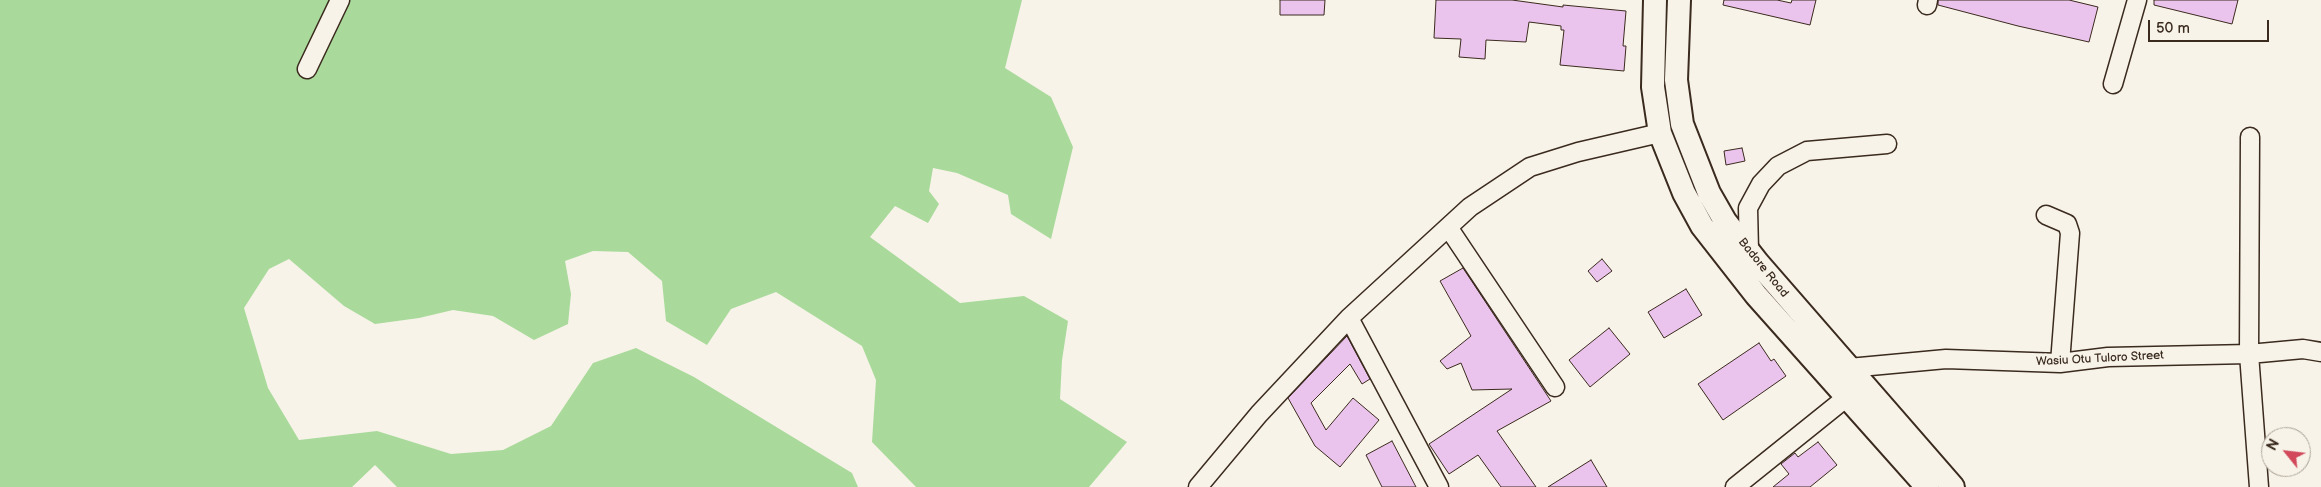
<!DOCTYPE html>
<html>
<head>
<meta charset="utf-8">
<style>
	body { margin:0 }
	#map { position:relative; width:2321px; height:487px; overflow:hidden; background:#f7f3e8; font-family:"Balsamiq Sans",sans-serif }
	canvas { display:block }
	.north { position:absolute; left:2261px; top:427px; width:50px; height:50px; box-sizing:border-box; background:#f7f3e8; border:1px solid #aca397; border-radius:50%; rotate:299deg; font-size:14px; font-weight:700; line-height:20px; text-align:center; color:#3b2a1e }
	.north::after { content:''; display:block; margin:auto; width:18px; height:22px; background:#d1495b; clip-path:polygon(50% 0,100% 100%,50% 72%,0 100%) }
	.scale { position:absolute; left:2148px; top:20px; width:121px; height:22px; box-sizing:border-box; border:2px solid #3b2a1e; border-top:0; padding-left:6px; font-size:15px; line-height:18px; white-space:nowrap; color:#3b2a1e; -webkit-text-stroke:4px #f7f3e8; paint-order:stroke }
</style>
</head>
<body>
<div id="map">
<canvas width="2321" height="487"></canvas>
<div class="north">N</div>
<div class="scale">50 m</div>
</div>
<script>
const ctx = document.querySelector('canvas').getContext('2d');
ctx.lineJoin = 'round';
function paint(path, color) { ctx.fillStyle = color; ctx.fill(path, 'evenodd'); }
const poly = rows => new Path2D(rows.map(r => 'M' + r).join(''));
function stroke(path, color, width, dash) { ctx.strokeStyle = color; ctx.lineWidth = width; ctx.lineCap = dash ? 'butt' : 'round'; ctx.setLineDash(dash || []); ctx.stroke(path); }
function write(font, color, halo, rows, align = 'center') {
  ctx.font = font + ' "Balsamiq Sans",sans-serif'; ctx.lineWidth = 5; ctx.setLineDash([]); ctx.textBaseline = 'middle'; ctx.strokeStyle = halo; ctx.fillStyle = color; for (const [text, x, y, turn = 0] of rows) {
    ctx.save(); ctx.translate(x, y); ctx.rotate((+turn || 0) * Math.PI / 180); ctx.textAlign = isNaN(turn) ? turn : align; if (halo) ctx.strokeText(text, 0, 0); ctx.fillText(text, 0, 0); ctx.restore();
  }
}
paint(poly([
	[0,0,1022,0,1005,68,1051,97,1073,147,1051,239,1011,214,1008,195,957,173,933,168,929,191,939,204,928,223,895,206,870,237,960,303,1024,296,1068,321,1062,360,1060,399,1127,442,1089,487,916,487,872,442,876,380,862,346,776,292,731,309,707,345,666,321,662,281,628,252,593,251,565,261,571,294,568,324,534,340,493,316,453,310,419,318,375,324,344,306,289,259,269,269,244,308,268,388,299,440,377,431,451,454,503,450,551,426,593,363,636,348,694,377,852,473,858,487,397,487,375,465,352,487,0,487]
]), '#a9da9b');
const building = poly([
	[1280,0,1325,0,1324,15,1280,15,1280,0],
	[1436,0,1512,0,1563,7,1563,5,1626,11,1623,46,1626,46,1624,71,1560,65,1564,30,1561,30,1561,26,1529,22,1526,42,1486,40,1485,59,1459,57,1461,39,1434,38,1436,0],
	[1724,0,1777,0,1791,3,1792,0,1816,0,1810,25,1723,5,1724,0],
	[1938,0,2069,0,2098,7,2089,42,2018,26,1938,5,1938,0],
	[2154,0,2238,0,2232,24,2154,5,2154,0],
	[1742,148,1745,161,1726,165,1724,151,1742,148],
	[1602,259,1612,271,1597,282,1588,271,1602,259],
	[1463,268,1551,401,1497,431,1536,487,1501,487,1478,455,1449,474,1429,444,1512,389,1472,390,1461,363,1447,369,1440,361,1471,336,1440,281,1463,268],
	[1686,289,1702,315,1664,338,1648,312,1686,289],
	[1609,328,1630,354,1590,387,1569,360,1609,328],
	[1347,336,1370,379,1362,384,1350,364,1311,403,1326,430,1353,398,1379,420,1340,467,1315,446,1288,398,1347,336],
	[1759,343,1771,361,1774,359,1786,376,1723,420,1698,384,1759,343],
	[1392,441,1416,487,1382,487,1366,455,1392,441],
	[1818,442,1837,465,1810,487,1773,487,1789,474,1781,464,1795,453,1798,457,1818,442],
	[1591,460,1607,487,1548,487,1591,460]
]);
paint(building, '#ebc4ed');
stroke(building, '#3b2a1e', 1);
const minor = poly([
	[1927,5,1928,0],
	[307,69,340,0],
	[2113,84,2137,0],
	[2250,137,2249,354,2259,487],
	[2046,215,2067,224,2070,233,2060,363],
	[1448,227,1555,387],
	[1749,251,1748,208,1761,184,1778,166,1807,151,1887,144],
	[1349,318,1439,487],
	[1849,368,1946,359,2060,363,2108,357,2249,354,2303,349,2321,352],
	[1198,487,1259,414,1349,318,1470,207,1530,167,1578,152,1660,133],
	[1735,487,1847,397]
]);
const major = poly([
	[1655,0,1653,87,1660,133,1684,193,1702,226,1756,295,1927,487],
	[1679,0,1676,80,1682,124,1709,193,1725,221,1758,263,1953,487]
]);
stroke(minor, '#3b2a1e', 21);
stroke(major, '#3b2a1e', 26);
stroke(minor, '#f7f3e8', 18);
stroke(major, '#f7f3e8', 22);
write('12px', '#3b2a1e', '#f7f3e8', [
	["Badore Road",1763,268,51],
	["Wasiu Otu Tuloro Street",2100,359,-3]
]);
</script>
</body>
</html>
